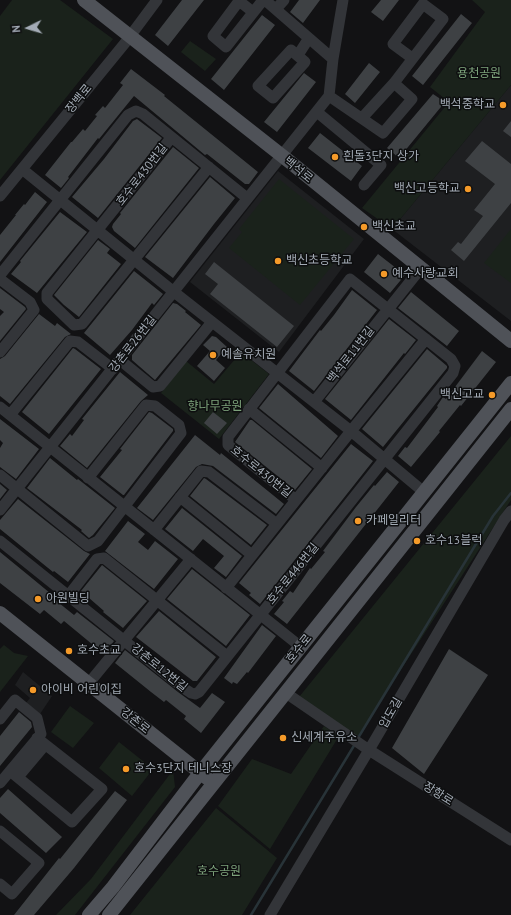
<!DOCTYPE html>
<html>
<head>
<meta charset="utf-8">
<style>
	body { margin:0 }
	#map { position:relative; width:511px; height:915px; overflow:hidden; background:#121214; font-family:"PT Sans",sans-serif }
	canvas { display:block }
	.north { position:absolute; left:8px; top:8px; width:40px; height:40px; -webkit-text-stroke:3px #0d0e0f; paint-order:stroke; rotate:265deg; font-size:11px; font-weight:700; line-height:16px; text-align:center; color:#a3abb5 }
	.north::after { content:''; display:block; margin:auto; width:14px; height:18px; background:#a3abb5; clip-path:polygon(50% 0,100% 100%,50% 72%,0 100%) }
</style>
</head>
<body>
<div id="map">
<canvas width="511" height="915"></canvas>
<div class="north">N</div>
</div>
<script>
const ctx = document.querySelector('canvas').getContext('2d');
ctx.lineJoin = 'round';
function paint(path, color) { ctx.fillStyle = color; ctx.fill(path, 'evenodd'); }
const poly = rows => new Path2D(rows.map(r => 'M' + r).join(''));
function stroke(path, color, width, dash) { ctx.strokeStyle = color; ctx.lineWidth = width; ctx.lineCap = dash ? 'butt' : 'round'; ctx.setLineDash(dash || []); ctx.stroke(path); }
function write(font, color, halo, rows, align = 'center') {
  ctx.font = font + ' "PT Sans","Noto Sans KR",sans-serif'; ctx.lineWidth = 3; ctx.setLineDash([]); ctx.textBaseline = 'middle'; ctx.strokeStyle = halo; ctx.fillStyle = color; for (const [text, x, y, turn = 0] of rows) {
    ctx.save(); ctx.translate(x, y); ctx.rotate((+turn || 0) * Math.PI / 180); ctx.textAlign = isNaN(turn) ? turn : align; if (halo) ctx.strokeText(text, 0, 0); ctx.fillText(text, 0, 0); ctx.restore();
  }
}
paint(poly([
	[511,85,511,321,392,229],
	[278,171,364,239,279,352,190,282],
	[23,672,52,696,40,714,26,703,30,698,15,685]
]), '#1e1f21');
paint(poly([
	[12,0,60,0,113,39,0,180,0,16],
	[472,0,511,0,511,85,392,229,362,208,449,102,430,87,485,12],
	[190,41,216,59,205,71,181,52],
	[279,179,354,239,300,305,229,248,242,232,239,229],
	[511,229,511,283,484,263],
	[241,352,269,374,219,439,161,393,186,361,214,384],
	[511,436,511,500,356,739,299,697],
	[4,645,14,653,28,656,0,692,0,649],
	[70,706,94,723,73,748,51,732],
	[324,726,339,736,270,849,218,806,252,759,291,774],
	[119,742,153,769,132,796,99,768],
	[173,770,175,787,75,915,56,915,91,879],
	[216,808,277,858,242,915,130,915]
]), '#1a221b');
stroke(poly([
	[358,738,493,516,511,493],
	[251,915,355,744]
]), '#283338', 2.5);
paint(poly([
	[182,0,204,0,168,46,155,35],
	[299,0,320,0,303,23,290,12],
	[381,0,399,0,383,21,371,12],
	[461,14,472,23,423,85,412,76],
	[262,15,275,25,224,90,211,79],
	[369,63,380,72,355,103,345,94],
	[131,69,165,95,164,96,258,172,249,184,245,184,207,154,205,155,134,96,99,139,98,138,68,177,69,178,61,188,45,175,71,142,72,142,83,129,85,131,97,116,95,115,103,106,105,108,123,85,120,83],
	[304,73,316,82,277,132,264,122],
	[433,94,445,102,399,158,387,148],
	[137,119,162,138,98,218,72,197,104,159,133,121],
	[511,121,511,137,503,131],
	[320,133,362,166,351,181,308,148],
	[482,141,511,164,511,203,464,261,451,250,458,242,461,244,483,216,474,210,495,184,465,161],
	[173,147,199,168,135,248,114,231,112,227,113,224,121,214,120,213],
	[210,177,235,198,214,224,173,278,145,257],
	[35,192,47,202,0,262,0,235,16,215,15,215,24,204,25,205],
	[60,212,87,232,37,293,11,274,21,262,20,261],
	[98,240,110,249,107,253,121,264,79,317,64,305,54,295],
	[378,254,405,275,390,293,364,272],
	[214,262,294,326,277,347,210,294,218,284,205,274],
	[134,271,163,294,154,305,152,303,132,330,110,355,84,333],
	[0,288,25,307,26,309,0,341,0,316,4,312,0,309],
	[352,290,377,310,314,391,289,371,320,330,321,331,334,315],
	[411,292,459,331,447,346,398,308],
	[173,303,177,304,186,311,185,312,201,325,155,380,132,360,132,355],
	[39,314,55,326,57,323,71,334,65,337,10,404,0,396,0,359,5,356],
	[389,319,416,340,405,354,404,353,351,420,325,399],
	[212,336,216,337,227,347,216,360,225,368,214,381,197,366,210,351,203,345],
	[73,348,75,349,101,369,49,434,22,412],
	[427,349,447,366,447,368,383,447,362,429],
	[482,351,496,362,461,406,460,405,439,431,440,432,411,467,398,456,405,447,407,448,438,407,437,406,443,397,446,399],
	[120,372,148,395,141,401,87,468,60,446,70,434,72,436,84,420,82,419],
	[278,384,338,436,321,458,259,408],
	[149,412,152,413,173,429,173,431,124,495,123,495,100,477,122,450,120,449],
	[213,412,227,423,217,434,204,423],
	[0,419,39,449,16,479,0,467,0,448,3,443,0,440],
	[250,420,252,420,312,469,295,490,235,442],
	[195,435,220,455,221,453,284,504,276,514,213,466,202,464,196,467,153,520,137,508],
	[351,444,373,461,260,604,249,595,251,593,239,583],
	[50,458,77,480,78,479,115,508,93,535,89,538,81,531,82,530,27,488],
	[387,472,399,482,287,624,274,614,284,602,282,601,290,591,293,593,310,568,311,569,325,552,323,551,356,507,374,485,375,486],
	[204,478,206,479,267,525,251,545,190,496],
	[0,484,7,490,0,499],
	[18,499,84,551,90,554,68,582,54,571,53,572,0,529,0,520],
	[182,508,242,556,226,577,214,568,224,556,203,539,193,551,165,529],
	[128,521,145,534,138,542,148,550,155,541,178,559,154,589,105,551],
	[0,552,33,579,56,598,54,599,74,615,77,612,114,641,104,654,64,621,61,624,44,610,40,614,0,583],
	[102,565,147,601,123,628,103,612,104,611,81,591],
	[192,569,250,615,226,646,167,599],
	[159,611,216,657,197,681,193,681,136,637],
	[262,625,276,636,248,673,247,672,237,684,233,682,232,684,224,678],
	[449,649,488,675,424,774,392,748],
	[125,650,178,692,200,708,212,693,225,702,201,733,184,719,186,716,166,700,164,702,151,692,115,663],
	[19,712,31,722,32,727,0,766,0,736],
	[8,789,62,837,46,853,0,813,0,798],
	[115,791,127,800,74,868,34,915,14,915,59,858,60,859]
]), '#3e4144');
stroke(poly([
	[265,0,333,59],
	[276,9,284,0],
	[253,12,239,1,213,36,226,47,263,0],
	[291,50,305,62,273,98,258,86,291,50],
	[298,55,309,38],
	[329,96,383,133,412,99,394,83],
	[317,112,381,165,364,185],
	[362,118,394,83,443,19,423,4,393,44,412,58],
	[171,138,47,293,47,299,74,325,82,324,209,167],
	[22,169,174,292,351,431,425,493],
	[0,196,125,43,157,0],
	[0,275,128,115,136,111,143,114,247,198],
	[0,279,30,302,34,310,0,352],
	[120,360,153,387,160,386,212,322],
	[314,402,421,268],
	[0,407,301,647],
	[249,409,322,468],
	[10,415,70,341,78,342,113,369],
	[0,475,88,546,98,541,181,433,179,425,155,406,146,405,88,478],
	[180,497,252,555],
	[0,510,329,96,333,59,343,0],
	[154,530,201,471,209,472,277,524],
	[0,541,182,687,191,693,195,694,199,692,453,373,455,366,451,359,350,279,228,437,228,445,296,500],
	[226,588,351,431,426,339],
	[69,595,97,559,104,558,227,656],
	[89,683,191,559],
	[286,693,369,750,511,840],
	[0,719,15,700,37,718,41,734,0,783],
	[10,771,72,822,102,789,37,738],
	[18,777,45,745],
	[0,831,39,863,12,894,0,884],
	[270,915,369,750,504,520,511,511]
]), '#333539', 11);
stroke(poly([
	[84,0,290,162,511,341],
	[0,613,207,778],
	[89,915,113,887,200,773,511,383],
	[109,915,511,409]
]), '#4f5258', 14);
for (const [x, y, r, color] of [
	[503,105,4,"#f59a29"],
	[335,157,4,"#f59a29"],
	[468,189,4,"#f59a29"],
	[364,227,4,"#f59a29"],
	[278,261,4,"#f59a29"],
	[384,274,4,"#f59a29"],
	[213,355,4,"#f59a29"],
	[492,395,4,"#f59a29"],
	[358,521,4,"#f59a29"],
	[417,541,4,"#f59a29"],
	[38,599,4,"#f59a29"],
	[69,651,4,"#f59a29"],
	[33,690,4,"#f59a29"],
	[283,738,4,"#f59a29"],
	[126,769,4,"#f59a29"]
]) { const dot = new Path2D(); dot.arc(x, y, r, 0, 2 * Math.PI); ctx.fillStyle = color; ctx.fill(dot); stroke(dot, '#0d0e0f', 1.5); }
write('12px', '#7ca17a', '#0d0e0f', [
	["용천공원",479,74],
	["향나무공원",215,407],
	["호수공원",219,872]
]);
write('12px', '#a3abb5', '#0d0e0f', [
	["장백로",79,99,-51],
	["백석로",298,170,39],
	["호수로430번길",142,175,-52],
	["강촌로26번길",133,344,-52],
	["백석로11번길",351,355,-52],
	["호수로430번길",261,472,39],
	["호수로446번길",293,574,-51],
	["호수로",299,649,-51],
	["강촌로12번길",159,668,39],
	["압도길",391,713,-60],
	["강촌로",135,721,39],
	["장항로",438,794,32]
]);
write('12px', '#a3abb5', '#0d0e0f', [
	["백석중학교",495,105,"right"],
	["흰돌3단지 상가",343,157],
	["백신고등학교",460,189,"right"],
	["백신초교",372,227],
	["백신초등학교",286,261],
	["예수사랑교회",392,274],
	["예솔유치원",221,355],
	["백신고교",484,395,"right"],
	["카페일리터",366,521],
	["호수13블럭",425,541],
	["아원빌딩",46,599],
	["호수초교",77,651],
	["아이비 어린이집",41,690],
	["신세계주유소",291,738],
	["호수3단지 테니스장",134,769]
], 'left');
</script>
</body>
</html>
